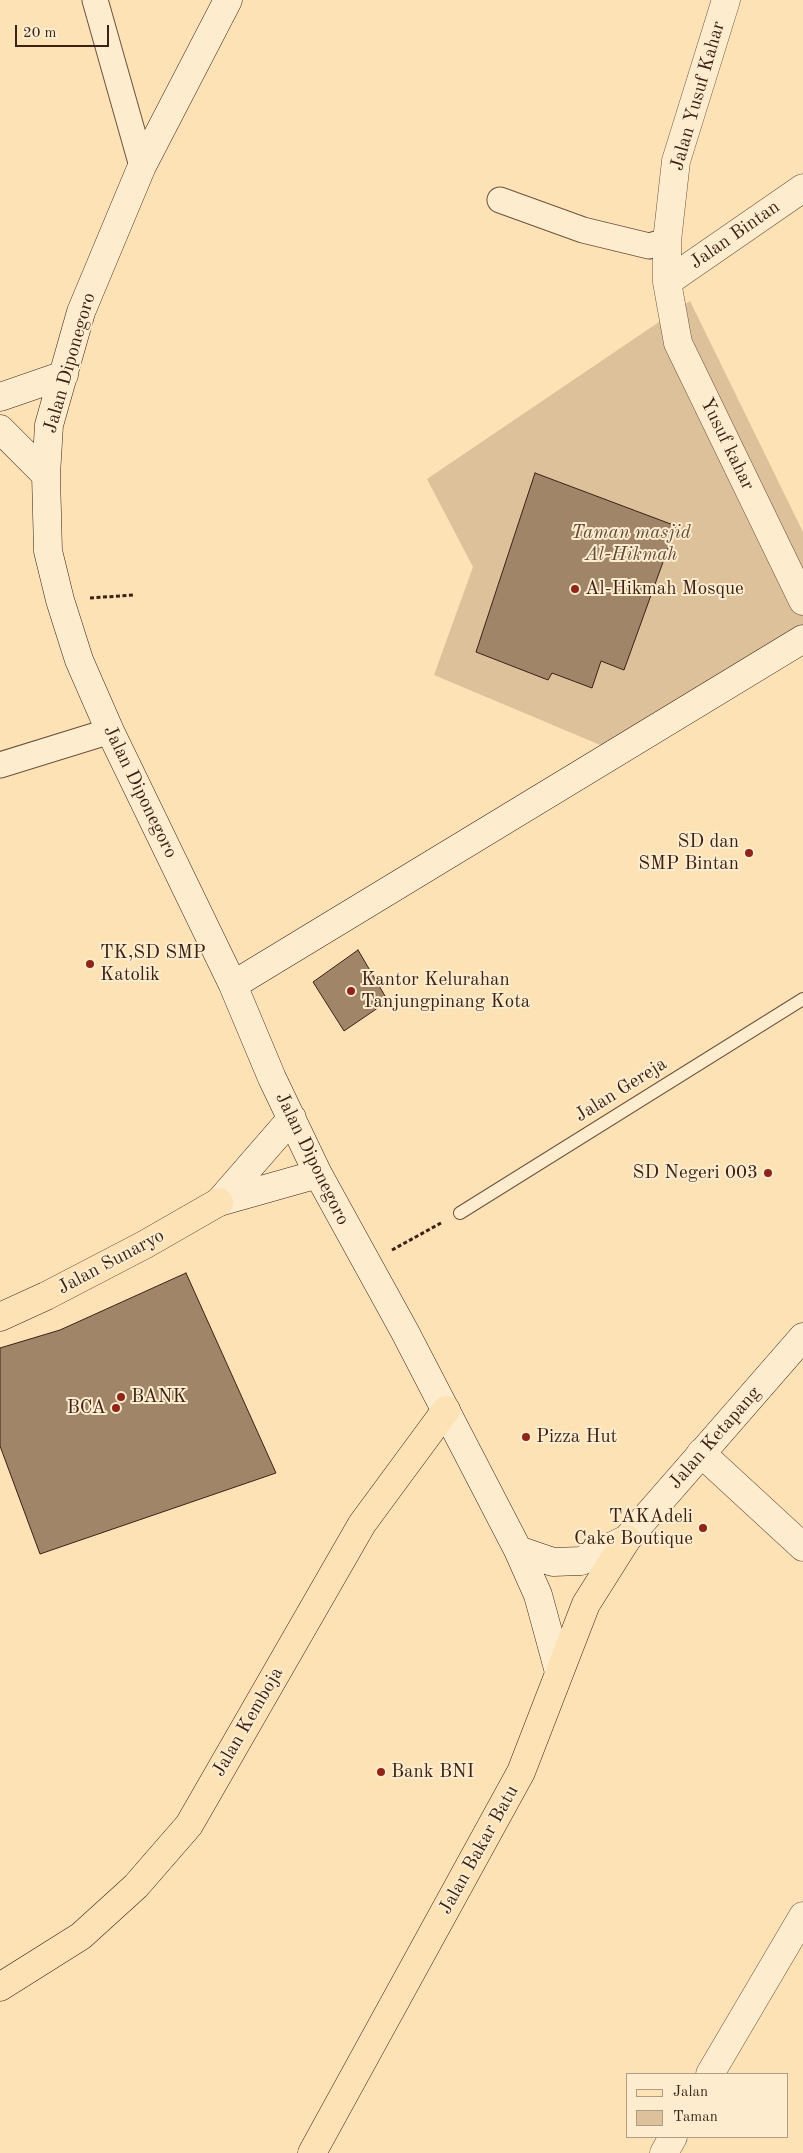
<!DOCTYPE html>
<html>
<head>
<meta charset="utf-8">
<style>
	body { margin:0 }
	#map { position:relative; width:803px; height:2153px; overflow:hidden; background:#fde2b5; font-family:"Old Standard TT",serif }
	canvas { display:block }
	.legend { position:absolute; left:626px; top:2073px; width:162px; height:65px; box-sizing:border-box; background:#feeccf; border:1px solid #b19b85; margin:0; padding:6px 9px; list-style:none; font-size:15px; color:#3d2117 }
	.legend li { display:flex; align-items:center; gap:10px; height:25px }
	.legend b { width:25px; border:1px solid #b19b85 }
	.scale { position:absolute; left:15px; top:25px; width:94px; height:22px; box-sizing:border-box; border:2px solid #3d2117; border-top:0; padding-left:6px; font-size:15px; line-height:18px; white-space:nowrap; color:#3d2117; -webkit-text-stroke:4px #feeccf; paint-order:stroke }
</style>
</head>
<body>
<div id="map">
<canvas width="803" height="2153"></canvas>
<ul class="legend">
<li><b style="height:6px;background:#fde2b5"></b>Jalan</li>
<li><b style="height:14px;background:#dcc19a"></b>Taman</li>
</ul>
<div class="scale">20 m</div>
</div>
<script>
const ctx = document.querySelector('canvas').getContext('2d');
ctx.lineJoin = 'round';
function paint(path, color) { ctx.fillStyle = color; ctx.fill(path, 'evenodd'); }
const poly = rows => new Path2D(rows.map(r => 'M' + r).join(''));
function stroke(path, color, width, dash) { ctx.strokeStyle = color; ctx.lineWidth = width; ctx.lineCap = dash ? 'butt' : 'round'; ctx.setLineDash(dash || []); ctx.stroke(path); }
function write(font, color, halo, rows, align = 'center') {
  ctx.font = font + ' "Old Standard TT",serif'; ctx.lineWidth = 4; ctx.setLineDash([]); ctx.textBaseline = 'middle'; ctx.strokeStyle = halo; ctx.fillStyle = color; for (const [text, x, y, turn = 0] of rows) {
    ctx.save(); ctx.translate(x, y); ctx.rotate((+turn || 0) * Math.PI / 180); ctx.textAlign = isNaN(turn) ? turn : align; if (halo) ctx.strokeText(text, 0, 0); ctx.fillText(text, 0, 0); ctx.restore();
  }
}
paint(poly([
	[690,301,803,532,803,629,605,747,434,675,473,567,427,479]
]), '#dcc19a');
const building = poly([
	[535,473,676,526,624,670,601,661,592,688,552,673,548,680,476,652,535,473],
	[358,950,388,1001,344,1031,313,982,358,950],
	[186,1273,276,1473,40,1554,0,1446,0,1348,60,1330,186,1273]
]);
paint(building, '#a18569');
stroke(building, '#3d2117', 1);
const service = poly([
	[460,1213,803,999]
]);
const minor = poly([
	[95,0,142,166],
	[500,200,583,230,649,246,667,241],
	[0,765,110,731]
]);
const tertiary = poly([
	[726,0,676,161,667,241,667,282,678,343,803,601],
	[667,282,803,188],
	[701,1453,803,1547],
	[710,2074,803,1916],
	[664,2153,673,2137]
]);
const secondary = poly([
	[228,0,142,166,81,312,49,425,46,475,48,551,60,600,79,660,110,731,233,985,272,1078,318,1174,405,1332,518,1550,538,1595,559,1672],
	[0,397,64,375],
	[0,429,46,475],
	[233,985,803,639],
	[219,1202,292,1118],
	[219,1202,318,1174],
	[518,1550,553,1562,581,1561,627,1539,803,1337]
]);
const primary = poly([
	[0,1317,46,1296,144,1245,219,1202],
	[0,1987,81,1936,136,1886,189,1825,362,1524,446,1410],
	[312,2153,521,1772,586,1604,627,1539]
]);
stroke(service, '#6d513e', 14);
stroke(minor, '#6d513e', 27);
stroke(tertiary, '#6d513e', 29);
stroke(secondary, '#3d2117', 29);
stroke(primary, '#3d2117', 29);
stroke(poly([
	[90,598,134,595],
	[392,1250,441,1223]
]), '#3d2117', 3, [4, 2.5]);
stroke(service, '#feeccf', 12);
stroke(minor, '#feeccf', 25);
stroke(tertiary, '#feeccf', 28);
stroke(secondary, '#feeccf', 28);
stroke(primary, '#fde2b5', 28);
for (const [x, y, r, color] of [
	[575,589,5,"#8f2418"],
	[749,853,5,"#8f2418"],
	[90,964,5,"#8f2418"],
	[351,991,5,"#8f2418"],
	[768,1173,5,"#8f2418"],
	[121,1397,5,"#8f2418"],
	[116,1408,5,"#8f2418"],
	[526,1437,5,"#8f2418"],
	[703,1528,5,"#8f2418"],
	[381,1772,5,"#8f2418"]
]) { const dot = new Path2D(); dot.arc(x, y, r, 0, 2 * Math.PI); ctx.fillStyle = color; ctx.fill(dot); stroke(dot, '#feeccf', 2); }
write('19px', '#3d2117', '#feeccf', [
	["Jalan Yusuf Kahar",698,96,-74],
	["Jalan Bintan",735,235,-35],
	["Jalan Diponegoro",70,363,-74],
	["Yusuf kahar",727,444,64],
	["Jalan Diponegoro",140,792,64],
	["Jalan Gereja",621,1090,-32],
	["Jalan Diponegoro",312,1159,64],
	["Jalan Sunaryo",111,1262,-28],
	["Jalan Ketapang",715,1438,-49],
	["Jalan Kemboja",248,1722,-60],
	["Jalan Bakar Batu",479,1850,-61]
]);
write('italic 19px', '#654938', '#feeccf', [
	["Taman masjid",631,533],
	["Al-Hikmah",631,555]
]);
write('19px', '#3d2117', '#feeccf', [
	["Al-Hikmah Mosque",585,589],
	["SD dan",739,842,"right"],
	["SMP Bintan",739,864,"right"],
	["TK,SD SMP",100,953],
	["Katolik",100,975],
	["Kantor Kelurahan",361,980],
	["Tanjungpinang Kota",361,1002],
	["SD Negeri 003",758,1173,"right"],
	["BANK",131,1397],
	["BCA",106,1408,"right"],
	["Pizza Hut",536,1437],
	["TAKAdeli",693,1517,"right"],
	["Cake Boutique",693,1539,"right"],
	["Bank BNI",391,1772]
], 'left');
</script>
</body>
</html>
